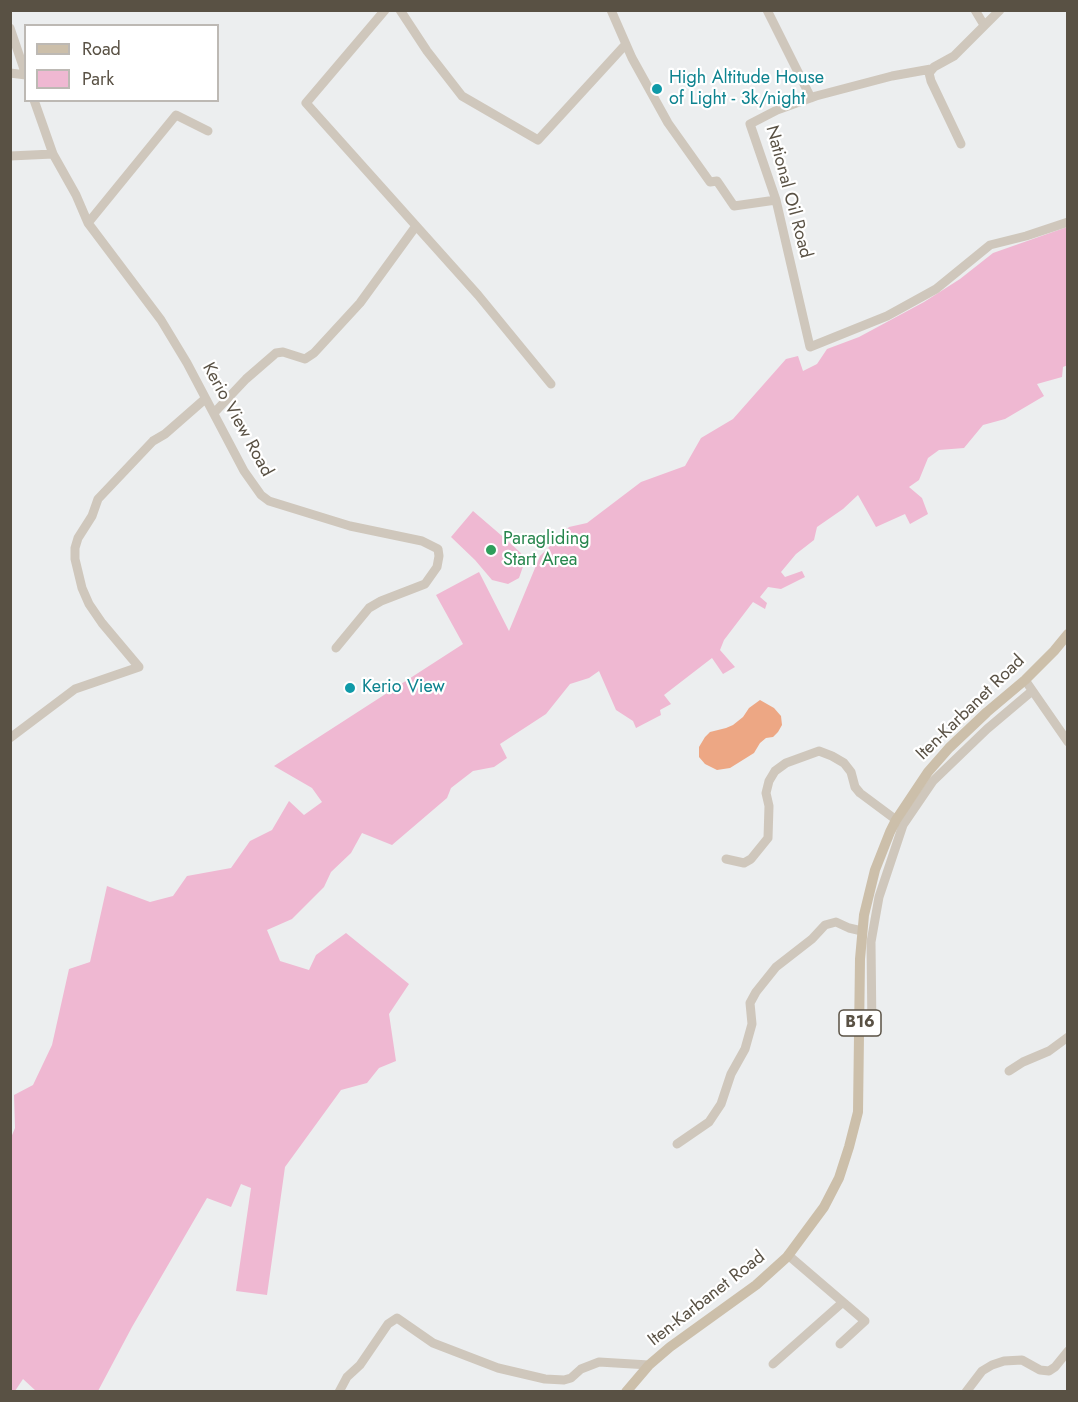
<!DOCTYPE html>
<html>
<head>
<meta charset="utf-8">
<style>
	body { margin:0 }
	#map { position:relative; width:1078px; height:1402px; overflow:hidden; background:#eceeef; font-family:Jost,sans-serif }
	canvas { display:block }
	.frame { position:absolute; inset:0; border:12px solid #595144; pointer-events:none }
	.legend { position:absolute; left:24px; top:24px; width:195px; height:78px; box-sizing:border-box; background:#fff; border:2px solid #bdb9b4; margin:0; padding:8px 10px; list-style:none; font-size:18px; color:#595144 }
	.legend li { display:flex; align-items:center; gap:12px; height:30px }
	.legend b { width:30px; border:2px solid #bdb9b4 }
</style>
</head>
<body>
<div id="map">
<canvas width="1078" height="1402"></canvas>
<div class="frame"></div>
<ul class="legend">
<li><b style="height:8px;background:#ccbfaa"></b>Road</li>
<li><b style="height:16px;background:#efb8d2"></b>Park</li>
</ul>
</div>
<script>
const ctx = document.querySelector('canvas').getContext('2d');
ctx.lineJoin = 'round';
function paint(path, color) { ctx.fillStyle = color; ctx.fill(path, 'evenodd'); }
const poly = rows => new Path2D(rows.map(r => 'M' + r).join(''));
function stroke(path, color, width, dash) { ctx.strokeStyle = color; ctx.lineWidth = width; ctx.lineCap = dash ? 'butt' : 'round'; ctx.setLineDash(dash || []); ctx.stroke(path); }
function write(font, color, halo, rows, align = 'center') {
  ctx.font = font + ' Jost,sans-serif'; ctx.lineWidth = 4.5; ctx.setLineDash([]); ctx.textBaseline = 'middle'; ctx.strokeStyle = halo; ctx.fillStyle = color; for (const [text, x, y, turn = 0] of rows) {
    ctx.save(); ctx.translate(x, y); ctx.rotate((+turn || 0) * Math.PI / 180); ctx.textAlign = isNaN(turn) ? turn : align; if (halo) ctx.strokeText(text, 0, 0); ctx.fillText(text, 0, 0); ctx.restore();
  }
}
paint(poly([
	[1067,227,1068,365,1063,367,1062,377,1037,384,1044,396,1005,419,983,425,964,448,939,450,928,458,919,480,909,487,922,498,928,514,910,524,905,514,876,527,858,495,843,509,817,527,814,540,796,554,781,572,785,577,802,571,805,577,781,589,768,587,760,597,767,603,765,609,753,602,724,640,720,650,735,667,723,674,712,658,664,695,671,704,660,710,661,715,636,728,633,721,616,710,599,671,589,678,570,684,546,714,500,744,507,758,494,767,473,771,451,788,447,798,392,845,362,833,351,853,331,872,324,887,292,919,267,930,280,961,309,970,316,955,346,933,409,984,389,1014,396,1061,379,1068,367,1083,341,1090,285,1167,267,1295,236,1291,251,1188,241,1184,231,1207,207,1198,132,1327,98,1391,36,1391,23,1379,15,1391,11,1391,10,1140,15,1128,14,1095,33,1085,52,1045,69,969,90,962,107,886,150,902,173,896,187,876,231,868,250,841,272,830,289,801,304,815,322,802,312,788,274,766,463,644,436,595,479,572,509,631,540,556,569,527,587,523,641,482,685,466,701,438,733,419,786,359,798,356,803,371,817,364,827,349,859,337,924,302,960,279,993,253],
	[473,511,509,542,526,558,519,578,508,584,492,580,475,560,451,537]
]), '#efb8d2');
paint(poly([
	[760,700,774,708,781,716,782,725,778,732,773,737,766,738,760,743,754,753,730,768,717,770,705,764,699,757,699,747,705,737,710,732,726,728,733,725,743,717,749,708]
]), '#eda784');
stroke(poly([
	[385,10,306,103,478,295,551,384],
	[400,10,427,51,462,96,538,140,626,44],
	[611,10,632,58,668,123,710,182,717,181,734,206,776,200],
	[767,10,811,98],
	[975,10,984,25],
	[10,28,26,75],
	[931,69,892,76,816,96,777,110,750,124,776,200,810,347,887,316,936,289,990,245,1026,236,1068,222],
	[10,73,26,75],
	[34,100,53,154,76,195,88,223,161,320,187,363,244,471,261,495,269,501,350,526,422,541,438,549,439,556,437,567,425,584,381,601,369,608,336,648],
	[961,144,931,81,929,73,934,67,954,56,1000,10],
	[10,156,53,154],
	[88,223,176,115,208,131],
	[214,413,246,379,276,353,283,352,305,359,314,353,360,303,416,226],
	[1025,680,1068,742],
	[10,738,75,689,139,667,102,623,89,604,82,588,75,559,75,548,78,538,92,516,98,499,153,441,165,434,205,399],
	[903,825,933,781,987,729,1032,691],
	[726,859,744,863,751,859,768,838,769,806,766,793,769,781,775,771,786,763,819,751,832,756,844,763,851,772,855,787,860,793,903,825,879,897,871,942,872,1032],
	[1009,1071,1023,1062,1049,1051,1068,1037],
	[677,1144,709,1122,721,1104,731,1074,745,1049,752,1024,750,1003,756,992,776,967,812,939,825,925,836,922,849,928,862,931],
	[788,1255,865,1321,840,1344],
	[773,1364,843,1302],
	[339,1392,347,1377,360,1365,388,1324,397,1318,433,1343,498,1368,545,1379,564,1380,571,1378,581,1369,599,1362,649,1365],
	[966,1392,982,1371,992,1365,1004,1361,1022,1360,1040,1370,1049,1371,1055,1367,1068,1351]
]), '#cfc7bc', 9);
stroke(poly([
	[626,1392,649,1365,670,1347,756,1285,787,1257,824,1207,839,1178,849,1147,858,1112,860,959,864,915,875,870,890,832,896,820,928,772,949,748,987,712,1025,680,1054,651,1068,634]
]), '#ccbfaa', 10);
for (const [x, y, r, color] of [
	[657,89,6,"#0f9aa8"],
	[491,550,6,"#2e9e5b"],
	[350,688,6,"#0f9aa8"]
]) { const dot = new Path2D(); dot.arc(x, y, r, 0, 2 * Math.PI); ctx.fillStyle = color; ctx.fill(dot); stroke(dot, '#fff', 2); }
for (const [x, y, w] of [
	[860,1023,42]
]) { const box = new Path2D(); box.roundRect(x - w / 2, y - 13, w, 26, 4.5); ctx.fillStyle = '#fff'; ctx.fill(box); stroke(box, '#595144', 1.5); }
write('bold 16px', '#595144', null, [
	["B16",860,1023]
]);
write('18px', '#0d838f', '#fff', [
	["High Altitude House",669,79],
	["of Light - 3k/night",669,100],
	["Kerio View",362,688]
], 'left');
write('18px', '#595144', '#fff', [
	["National Oil Road",788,192,75],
	["Kerio View Road",237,420,61],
	["Iten-Karbanet Road",971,708,-44],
	["Iten-Karbanet Road",707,1299,-38]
]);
write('18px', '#27864d', '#fff', [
	["Paragliding",503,540],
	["Start Area",503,561]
], 'left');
</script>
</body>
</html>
